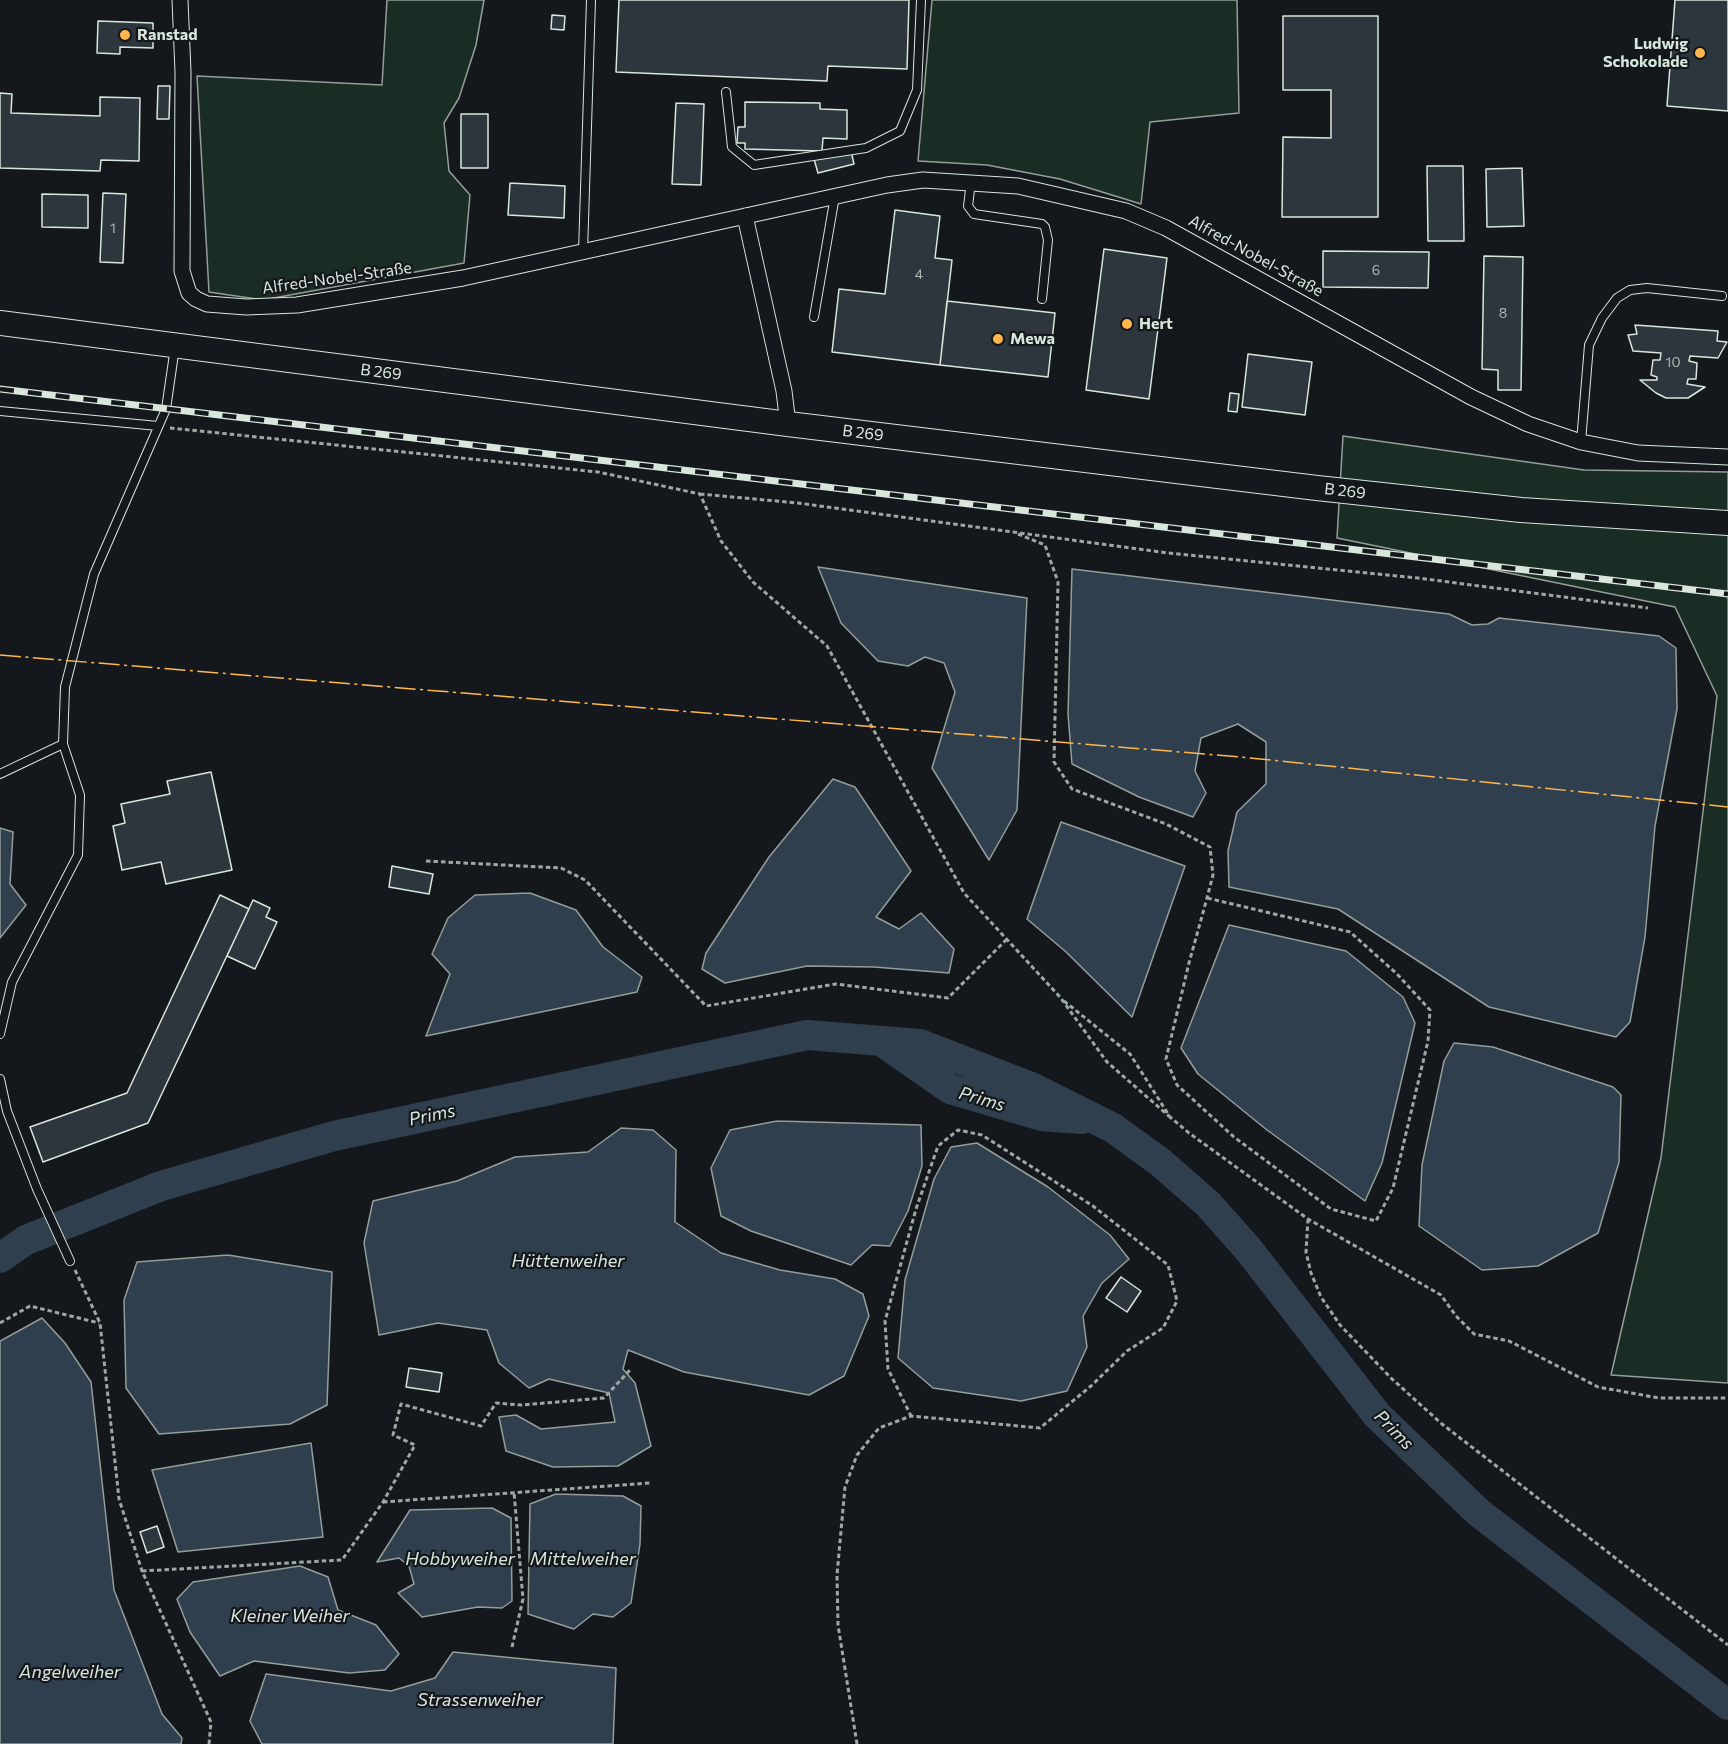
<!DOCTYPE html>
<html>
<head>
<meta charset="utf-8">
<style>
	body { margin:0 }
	canvas { display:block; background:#14181c }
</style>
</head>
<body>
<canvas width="1728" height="1744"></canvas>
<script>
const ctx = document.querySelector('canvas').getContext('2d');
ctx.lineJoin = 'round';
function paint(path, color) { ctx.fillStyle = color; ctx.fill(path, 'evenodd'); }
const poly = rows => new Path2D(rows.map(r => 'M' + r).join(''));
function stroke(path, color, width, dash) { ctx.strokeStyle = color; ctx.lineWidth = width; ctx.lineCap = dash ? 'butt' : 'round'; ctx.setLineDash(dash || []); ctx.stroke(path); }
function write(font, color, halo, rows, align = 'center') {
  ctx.font = font + ' Commissioner,sans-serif'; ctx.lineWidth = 4.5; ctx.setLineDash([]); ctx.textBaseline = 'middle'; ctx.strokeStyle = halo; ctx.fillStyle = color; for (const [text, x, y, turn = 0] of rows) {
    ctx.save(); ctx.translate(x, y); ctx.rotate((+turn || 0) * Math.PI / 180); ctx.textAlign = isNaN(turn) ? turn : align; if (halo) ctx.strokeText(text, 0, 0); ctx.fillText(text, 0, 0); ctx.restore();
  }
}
const green = poly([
	[387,0,484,0,476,45,459,98,444,123,449,171,470,195,464,263,263,300,209,292,197,76,382,85,387,0],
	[932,0,1237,0,1239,113,1150,122,1141,204,1060,179,987,165,918,161,932,0],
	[1343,436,1584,470,1728,472,1728,1383,1611,1375,1661,1158,1717,696,1675,607,1337,538,1343,436]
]);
paint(green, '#1a2d24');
stroke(green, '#939e99', 1.5);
const water = poly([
	[818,567,1027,598,1017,810,989,860,932,768,955,692,944,663,925,657,908,666,878,661,841,623,818,567],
	[1072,569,1449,614,1472,625,1488,624,1499,618,1659,636,1676,648,1677,709,1655,826,1645,937,1630,1022,1616,1037,1489,1007,1338,909,1229,887,1228,851,1237,812,1266,784,1266,742,1238,724,1201,738,1195,771,1206,793,1193,817,1139,797,1072,764,1068,714,1072,569],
	[833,779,855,787,911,871,876,917,899,929,921,913,954,949,949,973,874,967,807,966,725,983,702,969,706,953,769,857,833,779],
	[1061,822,1185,866,1132,1017,1065,951,1027,919,1061,822],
	[0,828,13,832,10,884,26,905,0,938,0,828],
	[530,893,576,910,603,947,642,977,637,992,426,1036,450,974,432,954,448,918,475,895,530,893],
	[1229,925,1346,951,1403,997,1415,1023,1382,1163,1365,1201,1267,1130,1198,1074,1181,1048,1229,925],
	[1454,1043,1493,1047,1613,1087,1621,1095,1619,1162,1598,1233,1538,1266,1482,1270,1419,1226,1422,1165,1444,1061,1454,1043],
	[777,1121,921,1125,922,1166,908,1211,890,1246,872,1245,851,1265,751,1231,721,1216,711,1168,730,1130,777,1121],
	[621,1128,653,1130,676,1150,675,1222,721,1253,780,1270,835,1279,863,1294,869,1316,844,1376,809,1395,684,1372,628,1350,623,1369,635,1383,651,1446,618,1466,553,1467,506,1451,499,1417,516,1415,541,1429,615,1422,609,1393,549,1379,529,1388,499,1363,487,1330,438,1323,379,1335,364,1243,373,1201,457,1181,515,1157,588,1152,621,1128],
	[977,1143,1048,1187,1110,1235,1129,1259,1102,1283,1083,1316,1087,1347,1067,1391,1021,1401,933,1388,898,1358,905,1280,934,1179,951,1147,977,1143],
	[228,1255,332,1272,327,1405,290,1424,159,1434,126,1388,124,1300,137,1262,228,1255],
	[42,1318,65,1343,91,1382,114,1590,162,1714,182,1738,181,1744,0,1744,0,1341,42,1318],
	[311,1443,323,1537,178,1552,152,1470,311,1443],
	[556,1494,623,1496,641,1506,640,1544,631,1603,613,1617,593,1614,574,1629,528,1614,530,1504,556,1494],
	[492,1508,511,1518,512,1601,502,1608,478,1607,422,1617,398,1593,414,1584,409,1566,399,1558,377,1562,410,1510,492,1508],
	[300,1566,328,1577,338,1610,376,1625,399,1654,385,1670,349,1673,254,1661,220,1676,190,1632,177,1599,193,1582,300,1566],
	[453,1652,616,1668,613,1744,262,1744,250,1721,266,1674,391,1691,435,1678,453,1652]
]);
paint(water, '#2f3f4d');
stroke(water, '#939e99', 1.5);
stroke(poly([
	[881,1041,950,1089,1042,1116,1081,1119],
	[0,1258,26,1240,161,1186,334,1136,807,1035,920,1044,1031,1087,1113,1128,1160,1162,1208,1204,1248,1249,1377,1415,1478,1512,1728,1705]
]), '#2f3f4d', 30);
const building = poly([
	[619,0,909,0,907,69,828,66,827,81,616,72,619,0],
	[1675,0,1728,0,1728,111,1667,106,1675,0],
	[552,15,565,16,564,30,551,29,552,15],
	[1283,16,1378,16,1378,217,1282,217,1283,137,1331,138,1331,90,1283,90,1283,16],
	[98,21,153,23,153,48,120,47,120,54,97,53,98,21],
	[158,86,170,86,169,119,157,119,158,86],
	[0,93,12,94,11,113,100,116,100,97,140,98,139,161,101,160,100,171,0,168,0,93],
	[745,102,820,103,820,109,847,110,847,139,823,138,822,151,745,149,745,143,737,143,738,127,745,127,745,102],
	[676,103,704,104,701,185,672,184,676,103],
	[461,114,488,114,488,168,461,168,461,114],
	[851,151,854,164,818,173,814,159,851,151],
	[1427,166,1463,166,1464,241,1428,241,1427,166],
	[1522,168,1524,226,1487,227,1486,169,1522,168],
	[510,183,565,186,564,218,508,215,510,183],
	[103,193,126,194,123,263,100,262,103,193],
	[42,194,88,195,88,228,42,227,42,194],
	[895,210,940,216,935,258,952,260,940,365,832,352,839,289,885,294,895,210],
	[1104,249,1167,258,1149,399,1086,390,1104,249],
	[1323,251,1429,252,1428,288,1323,287,1323,251],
	[1484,256,1523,257,1521,390,1498,390,1498,370,1482,369,1484,256],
	[947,301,1055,313,1048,377,940,365,947,301],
	[1635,325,1718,331,1717,341,1727,342,1718,358,1690,356,1689,361,1697,363,1696,379,1688,379,1687,384,1705,387,1688,398,1666,398,1656,393,1640,380,1657,380,1657,377,1651,375,1653,360,1660,360,1661,353,1633,351,1628,335,1637,334,1635,325],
	[1248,354,1312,362,1305,415,1242,407,1248,354],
	[1230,393,1239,394,1237,412,1228,411,1230,393],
	[211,772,232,870,166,884,161,862,122,870,113,826,125,823,121,804,170,794,167,781,211,772],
	[392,866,433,874,429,894,389,887,392,866],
	[220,895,249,909,148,1123,43,1162,30,1127,127,1093,220,895],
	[253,900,270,908,266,917,277,922,255,969,227,956,253,900],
	[1121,1277,1141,1291,1127,1312,1106,1298,1121,1277],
	[409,1368,442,1373,439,1392,406,1387,409,1368],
	[157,1526,164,1547,147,1553,140,1532,157,1526]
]);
paint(building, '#2c363c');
stroke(building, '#d8e6dc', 1.5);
const lane = poly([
	[726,92,732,147,754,165,866,148,900,131,917,90,921,0],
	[971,182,968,206,974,214,1042,224,1045,227,1048,240,1042,299],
	[583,252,591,0],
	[814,317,835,196],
	[0,411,158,426],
	[1581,442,1589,345,1602,318,1617,298,1630,290,1647,288,1722,296],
	[0,774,63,744],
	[0,1034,12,982,78,855,80,795,63,744,65,687,94,574,166,409,175,347],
	[0,1079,7,1111,37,1189,70,1261]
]);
const street = poly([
	[180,0,183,72,182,271,189,293,196,299,207,304,246,307,297,305,463,278,887,185,923,180,1018,186,1126,211,1166,228,1471,397,1528,424,1581,442,1638,453,1728,457],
	[745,216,784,391,788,424]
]);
const primary = poly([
	[0,323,788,424,1317,488,1521,510,1728,523]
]);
stroke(lane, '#d8e6dc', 10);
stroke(street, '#d8e6dc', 17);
stroke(primary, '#d8e6dc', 26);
stroke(poly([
	[170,428,598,472,700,494,721,541,753,582,827,646,964,893,1060,997,1107,1062,1170,1117],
	[700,494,798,503,1168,553,1418,578,1648,608],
	[1018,534,1045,545,1058,582,1054,762,1072,789,1166,824,1210,847,1213,875,1207,898,1189,963,1166,1059,1177,1085,1234,1137,1331,1209,1376,1221,1393,1188,1428,1041,1430,1010,1397,974,1350,932,1207,898],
	[426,861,561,868,585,880,706,1006,836,984,948,998,1006,940],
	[1064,1001,1130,1054,1170,1117,1189,1133,1308,1219,1441,1295,1456,1316,1474,1334,1509,1341,1598,1387,1659,1398,1728,1398],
	[1308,1219,1306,1252,1311,1273,1321,1297,1340,1325,1392,1379,1442,1424,1728,1645],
	[75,1270,100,1323,119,1499,142,1571,211,1722,209,1744],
	[0,1323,30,1306,99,1323],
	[383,1502,650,1483],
	[142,1571,342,1560,383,1502,415,1445,393,1435,401,1404,481,1426,496,1403,521,1405,604,1398,631,1369],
	[512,1647,523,1599,514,1492],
	[857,1744,838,1625,837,1575,845,1487,857,1455,879,1428,911,1416,1040,1428,1091,1386,1127,1351,1163,1328,1177,1301,1168,1265,1093,1206,982,1135,958,1130,938,1146,916,1209,885,1321,888,1369,911,1416]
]), '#9da8a2', 3, [4.5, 3]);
stroke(lane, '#14181c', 8);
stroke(street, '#14181c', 15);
stroke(primary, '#14181c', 24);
const rail = poly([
	[0,389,1728,594]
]);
stroke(rail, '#d8e6dc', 7);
stroke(rail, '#14181c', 4.5, [14]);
stroke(poly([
	[0,655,1241,757,1728,807]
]), '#ffb74d', 1.5, [21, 4.5, 3, 4.5]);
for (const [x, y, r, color] of [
	[125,35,6,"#ffb74d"],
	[1700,53,6,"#ffb74d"],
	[1127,324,6,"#ffb74d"],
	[998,339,6,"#ffb74d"]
]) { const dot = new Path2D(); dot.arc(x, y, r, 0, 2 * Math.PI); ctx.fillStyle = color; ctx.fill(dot); stroke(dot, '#14181c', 2); }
write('14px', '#adbab4', null, [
	["1",113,228],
	["6",1376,270],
	["4",919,274],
	["8",1503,313],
	["10",1673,362]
]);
write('bold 16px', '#d8e6dc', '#14181c', [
	["Ranstad",137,35],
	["Ludwig",1688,44,"right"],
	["Schokolade",1688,62,"right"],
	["Hert",1139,324],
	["Mewa",1010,339]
], 'left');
write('16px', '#d8e6dc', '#14181c', [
	["Alfred-Nobel-Straße",1256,256,29],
	["Alfred-Nobel-Straße",337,278,-8],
	["B 269",381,372,7],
	["B 269",863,433,7],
	["B 269",1345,491,6]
]);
write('italic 18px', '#d8e6dc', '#14181c', [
	["Prims",982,1099,16],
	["Prims",432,1115,-12],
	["Hüttenweiher",568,1261],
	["Prims",1394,1430,45],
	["Hobbyweiher",460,1559],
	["Mittelweiher",583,1559],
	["Kleiner Weiher",290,1616],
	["Angelweiher",70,1672],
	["Strassenweiher",480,1700]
]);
</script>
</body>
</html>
